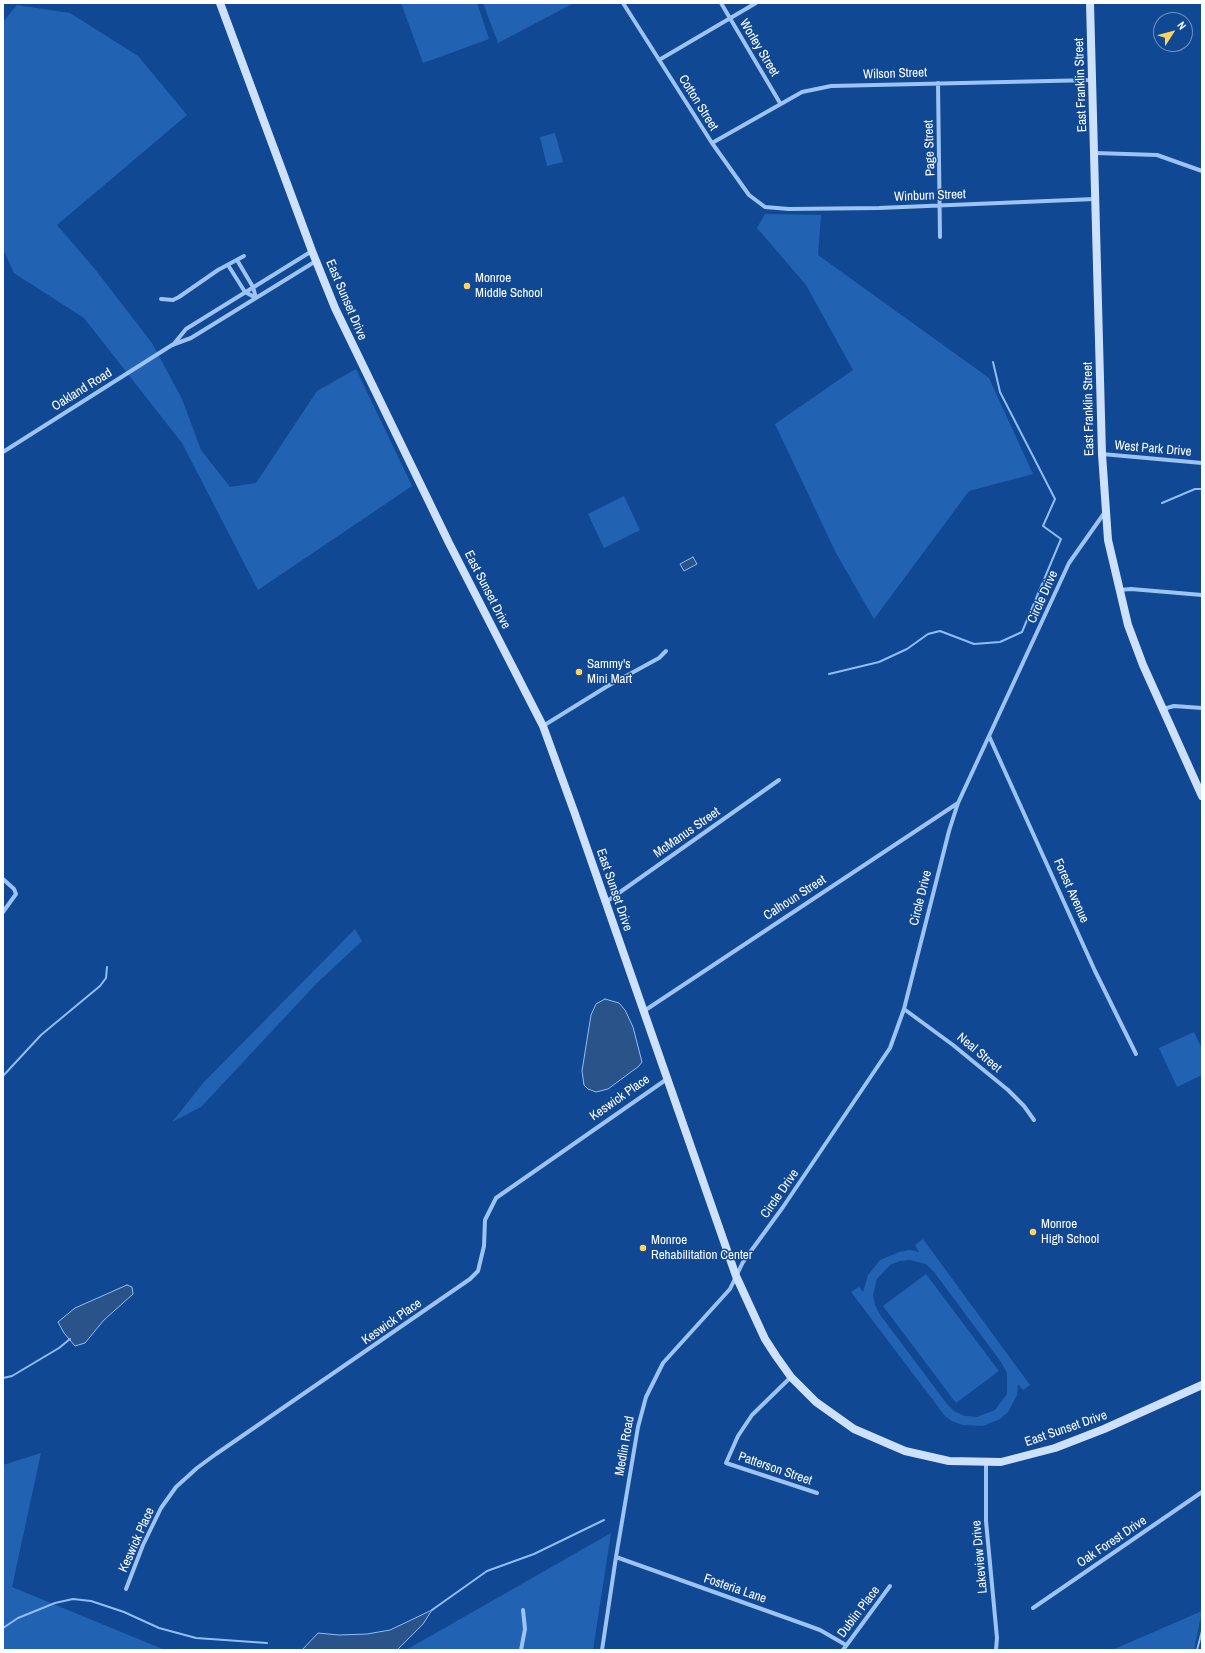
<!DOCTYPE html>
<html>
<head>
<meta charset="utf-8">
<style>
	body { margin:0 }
	#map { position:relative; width:1205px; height:1653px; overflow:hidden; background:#114893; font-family:"Archivo Narrow",sans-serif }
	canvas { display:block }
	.frame { position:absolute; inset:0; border:4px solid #fff; pointer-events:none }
	.north { position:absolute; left:1153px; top:12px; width:40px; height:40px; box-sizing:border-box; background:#114893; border:1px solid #7091be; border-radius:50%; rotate:54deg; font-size:11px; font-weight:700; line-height:16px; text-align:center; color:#fff }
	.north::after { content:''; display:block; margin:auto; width:14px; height:18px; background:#ffd25f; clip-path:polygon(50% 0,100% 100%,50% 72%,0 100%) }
</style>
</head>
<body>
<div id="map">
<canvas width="1205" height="1653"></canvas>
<div class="frame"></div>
<div class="north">N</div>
</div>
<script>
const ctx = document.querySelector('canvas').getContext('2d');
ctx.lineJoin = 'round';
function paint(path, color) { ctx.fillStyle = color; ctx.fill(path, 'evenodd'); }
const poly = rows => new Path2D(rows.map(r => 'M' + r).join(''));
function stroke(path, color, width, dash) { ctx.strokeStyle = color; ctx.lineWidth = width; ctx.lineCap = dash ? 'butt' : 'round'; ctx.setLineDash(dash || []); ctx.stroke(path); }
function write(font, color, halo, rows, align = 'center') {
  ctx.font = font + ' "Archivo Narrow",sans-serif'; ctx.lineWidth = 3; ctx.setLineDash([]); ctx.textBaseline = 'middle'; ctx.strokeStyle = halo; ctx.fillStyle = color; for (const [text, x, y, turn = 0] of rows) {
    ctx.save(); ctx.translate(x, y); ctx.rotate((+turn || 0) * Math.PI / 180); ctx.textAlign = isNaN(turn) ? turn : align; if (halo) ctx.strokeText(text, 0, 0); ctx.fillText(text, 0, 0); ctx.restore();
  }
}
paint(poly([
	[401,3,477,3,489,39,423,63],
	[483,3,574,3,498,43],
	[17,5,70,13,138,56,187,115,57,225,94,268,152,343,182,399,201,450,230,487,256,483,317,391,356,369,412,486,258,590,182,443,84,318,14,273,3,249,3,22],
	[555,133,563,162,547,166,540,137],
	[765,214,821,215,818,255,989,378,1033,474,969,491,874,619,836,553,775,424,853,370,806,285,757,228],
	[624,496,640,530,604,548,588,514],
	[355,929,362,941,316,984,201,1107,172,1122,204,1082],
	[1194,1032,1202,1049,1202,1075,1177,1087,1159,1048],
	[923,1239,1030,1385,1023,1390,1018,1384,1017,1395,1008,1412,1000,1419,983,1426,962,1425,952,1421,945,1416,851,1292,859,1287,863,1292,868,1275,880,1260,899,1252,909,1250,919,1252,915,1245],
	[910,1260,926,1264,934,1272,1001,1362,1007,1373,1007,1394,995,1410,977,1417,965,1416,954,1411,947,1404,881,1316,875,1305,873,1295,877,1279,890,1265,900,1261],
	[926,1274,999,1371,956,1403,883,1306],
	[41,1453,12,1587,165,1650,3,1650,3,1465],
	[611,1533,593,1650,406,1650],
	[1202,1611,1194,1650,1112,1650]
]), '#2262b2');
const water = poly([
	[693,557,697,564,684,571,680,564,693,557],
	[605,999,619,1003,625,1010,633,1027,642,1062,639,1066,608,1089,596,1092,588,1089,584,1085,582,1071,591,1015,596,1004,605,999],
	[127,1285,132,1287,133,1294,104,1320,85,1343,75,1346,64,1333,58,1322,75,1308,127,1285],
	[432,1610,423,1624,397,1650,302,1650,318,1633,339,1635,367,1634,390,1630,432,1610]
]);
paint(water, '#2a538a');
stroke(water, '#8fbef7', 1);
stroke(poly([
	[1162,503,1195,489,1202,489],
	[829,674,879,662,907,649,928,634,940,631,974,644,1000,642,1022,632,1061,539,1043,526,1055,499,1000,392,993,362],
	[3,1076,41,1035,100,986,106,978,107,967],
	[3,1378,12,1376,59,1348,70,1339],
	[432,1610,487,1571,534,1554,604,1520],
	[3,1628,18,1618,55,1603,73,1599,91,1601,124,1612,159,1628,196,1638,267,1643],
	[1197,1650,1202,1631]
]), '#8fbef7', 2);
stroke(poly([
	[623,3,712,143,749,195,765,207,789,209,879,208,1095,199],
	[721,3,780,103],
	[659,60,756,3],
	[938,83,940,237],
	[712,143,802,92,831,86,1093,80],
	[1095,153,1157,155,1202,171],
	[237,260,253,287,256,298],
	[228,265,245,292,256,298],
	[161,299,173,300,179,297,218,270,244,256],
	[173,345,186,329,312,251],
	[3,452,172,345,191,338,316,261],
	[1102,454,1202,463],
	[1119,590,1131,589,1202,595],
	[1163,709,1174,706,1202,708],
	[543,726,606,687,659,658,666,651],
	[989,736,1095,971,1136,1054],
	[3,879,14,889,16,894,3,912],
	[606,902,779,780],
	[904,1009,953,1045,1008,1090,1024,1106,1034,1120],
	[644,1011,958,803],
	[791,1377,752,1415,738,1436,726,1463,817,1493],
	[986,1461,986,1521,997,1638,996,1650],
	[616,1557,798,1622,820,1630,846,1645],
	[126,1589,143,1545,161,1508,176,1487,197,1468,216,1454,470,1279,478,1271,484,1246,485,1220,496,1198,667,1079],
	[1033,1608,1202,1492],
	[521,1650,525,1629,523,1610],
	[602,1650,616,1557,638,1427,646,1397,663,1363,730,1289,743,1262,783,1207,890,1048,904,1009,949,831,958,803,1069,563,1105,512],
	[843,1650,890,1586]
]), '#9dc3f3', 4);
stroke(poly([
	[220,3,312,251,335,308,449,543,543,726,575,814,736,1276,765,1339,776,1356,791,1377,816,1402,854,1429,905,1451,949,1461,1001,1462,1055,1448,1104,1429,1202,1385],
	[1090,3,1102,454,1108,540,1128,625,1143,665,1202,796]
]), '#cde1fd', 8);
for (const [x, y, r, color] of [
	[467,286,4,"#ffd25f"],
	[579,672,4,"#ffd25f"],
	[1033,1232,4,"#ffd25f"],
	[643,1248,4,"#ffd25f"]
]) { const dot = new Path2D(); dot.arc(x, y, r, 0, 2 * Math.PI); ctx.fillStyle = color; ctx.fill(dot); stroke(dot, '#114893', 1.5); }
write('13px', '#fff', '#114893', [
	["Worley Street",759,48,59],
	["Wilson Street",895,74,-2],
	["East Franklin Street",1081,85,-92],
	["Cotton Street",698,103,58],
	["Page Street",930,148,-92],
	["Winburn Street",930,196,-2],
	["East Sunset Drive",346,300,67],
	["Oakland Road",82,390,-32],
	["East Franklin Street",1089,409,-91],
	["West Park Drive",1153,449,5],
	["East Sunset Drive",487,590,63],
	["Circle Drive",1043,597,-66],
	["McManus Street",687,833,-35],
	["East Sunset Drive",614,890,71],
	["Forest Avenue",1071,891,66],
	["Calhoun Street",795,898,-33],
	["Circle Drive",921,898,-76],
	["Neal Street",979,1053,40],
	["Keswick Place",620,1098,-35],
	["Circle Drive",780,1194,-55],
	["Keswick Place",392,1322,-35],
	["East Sunset Drive",1066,1429,-19],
	["Medlin Road",625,1446,-80],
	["Patterson Street",775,1469,19],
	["Keswick Place",137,1540,-66],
	["Oak Forest Drive",1112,1542,-34],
	["Lakeview Drive",980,1557,-95],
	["Fosteria Lane",735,1589,19],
	["Dublin Place",859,1612,-53]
]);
write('13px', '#fff', '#114893', [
	["Monroe",475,279],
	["Middle School",475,294],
	["Sammy's",587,665],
	["Mini Mart",587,680],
	["Monroe",1041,1225],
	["High School",1041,1240],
	["Monroe",651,1241],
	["Rehabilitation Center",651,1256]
], 'left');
</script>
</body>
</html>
